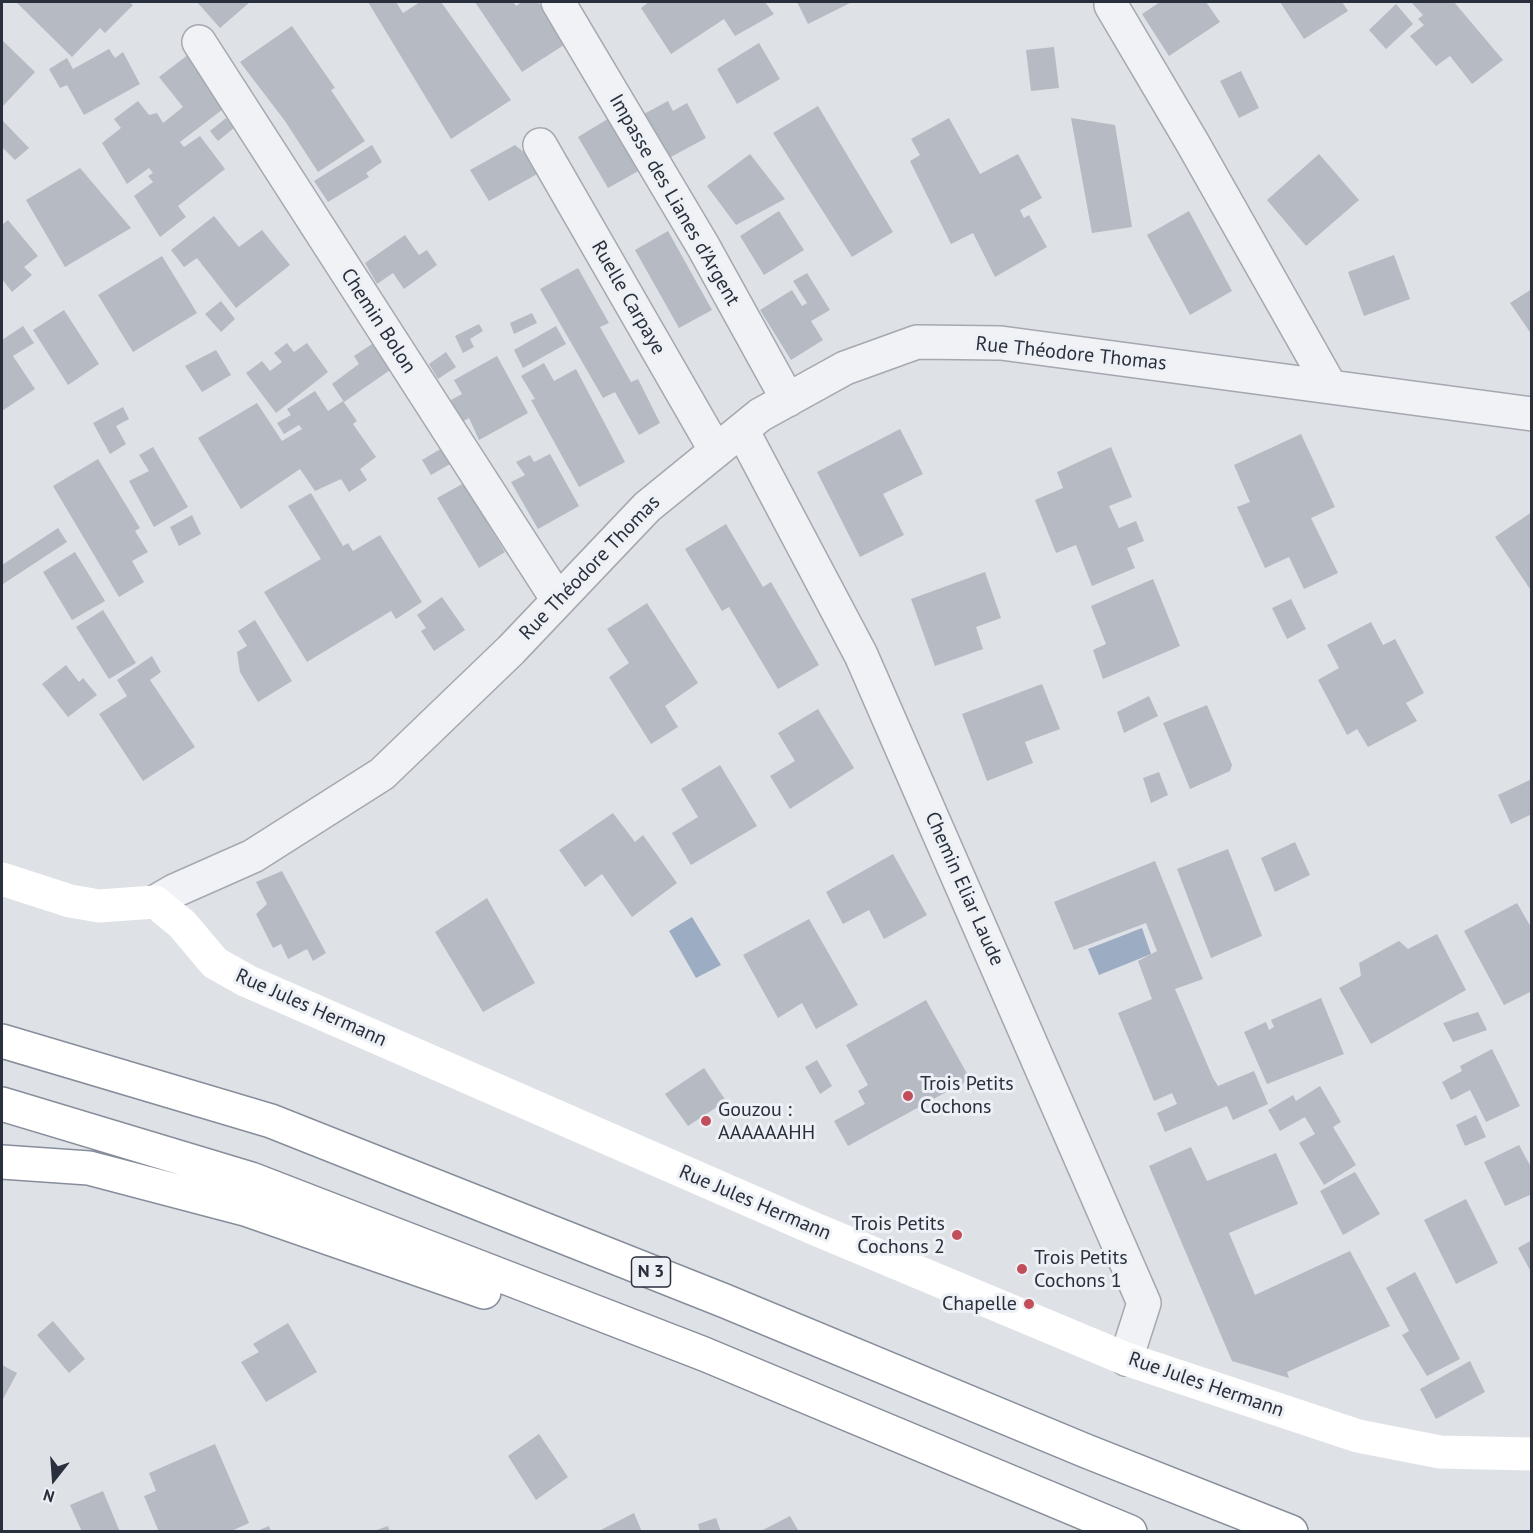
<!DOCTYPE html>
<html>
<head>
<meta charset="utf-8">
<style>
	body { margin:0 }
	#map { position:relative; width:1533px; height:1533px; overflow:hidden; background:#dee1e6; font-family:"PT Sans",sans-serif }
	canvas { display:block }
	.frame { position:absolute; inset:0; border:3px solid #292f3c; pointer-events:none }
	.north { position:absolute; left:24px; top:1449px; width:60px; height:60px; -webkit-text-stroke:4px #edf0f4; paint-order:stroke; rotate:197deg; font-size:16px; font-weight:700; line-height:24px; text-align:center; color:#292f3c }
	.north::after { content:''; display:block; margin:auto; width:21px; height:27px; background:#292f3c; clip-path:polygon(50% 0,100% 100%,50% 72%,0 100%) }
</style>
</head>
<body>
<div id="map">
<canvas width="1533" height="1533"></canvas>
<div class="frame"></div>
<div class="north">N</div>
</div>
<script>
const ctx = document.querySelector('canvas').getContext('2d');
ctx.lineJoin = 'round';
function paint(path, color) { ctx.fillStyle = color; ctx.fill(path, 'evenodd'); }
const poly = rows => new Path2D(rows.map(r => 'M' + r).join(''));
function stroke(path, color, width, dash) { ctx.strokeStyle = color; ctx.lineWidth = width; ctx.lineCap = dash ? 'butt' : 'round'; ctx.setLineDash(dash || []); ctx.stroke(path); }
function write(font, color, halo, rows, align = 'center') {
  ctx.font = font + ' "PT Sans",sans-serif'; ctx.lineWidth = 6; ctx.setLineDash([]); ctx.textBaseline = 'middle'; ctx.strokeStyle = halo; ctx.fillStyle = color; for (const [text, x, y, turn = 0] of rows) {
    ctx.save(); ctx.translate(x, y); ctx.rotate((+turn || 0) * Math.PI / 180); ctx.textAlign = isNaN(turn) ? turn : align; if (halo) ctx.strokeText(text, 0, 0); ctx.fillText(text, 0, 0); ctx.restore();
  }
}
paint(poly([
	[692,917,721,965,696,978,669,931],
	[1142,928,1151,954,1099,975,1088,949]
]), '#9cadc3');
paint(poly([
	[16,2,129,2,133,5,105,33,100,28,72,57],
	[197,2,250,2,220,28],
	[368,2,396,2,403,13,420,2,441,2,511,100,451,139],
	[475,2,513,2,516,6,522,2,538,2,567,43,522,72],
	[649,2,765,2,774,14,735,36,724,19,671,54,641,8],
	[797,2,852,2,808,24],
	[1160,2,1206,2,1220,22,1169,56,1142,14],
	[1280,2,1342,2,1348,11,1304,39],
	[1411,2,1454,2,1503,60,1472,84,1450,56,1436,66,1410,36,1424,25,1418,19,1423,15],
	[1396,4,1413,24,1386,49,1369,30],
	[292,26,335,88,331,90,365,141,318,172,285,121,240,62],
	[2,40,35,72,2,107],
	[759,43,780,79,737,104,717,69],
	[1054,47,1059,88,1031,91,1026,50],
	[109,49,115,58,123,52,140,84,84,115,67,85,60,88,49,69,67,58,73,69],
	[189,54,227,106,180,142,184,147,200,136,225,169,178,206,186,217,160,237,134,196,153,182,148,176,153,173,149,168,127,184,102,143,121,128,114,119,138,101,149,115,157,113,163,123,183,107,159,77],
	[1241,71,1259,108,1239,118,1220,81],
	[668,101,673,111,687,103,706,138,669,158,644,114],
	[818,106,893,232,852,257,773,133],
	[611,117,642,169,608,188,578,137],
	[226,118,234,128,218,141,210,131],
	[949,118,980,174,1018,154,1042,198,1020,210,1024,218,1029,215,1047,247,995,277,973,233,951,244,910,161,920,155,911,139],
	[1071,118,1115,125,1132,227,1092,233],
	[2,120,29,148,15,160,2,147],
	[372,145,382,162,366,173,369,177,328,202,314,181],
	[515,145,530,157,539,173,489,201,470,170],
	[750,154,785,199,736,225,707,186],
	[1319,154,1359,200,1306,246,1267,200],
	[80,168,131,228,65,267,26,200],
	[779,211,804,250,764,275,740,236],
	[1189,211,1232,291,1190,315,1147,235],
	[214,216,239,247,262,230,290,265,236,308,197,258,184,267,171,250],
	[8,220,38,256,24,267,32,275,12,292,2,279,2,225],
	[668,231,712,310,679,328,635,250],
	[405,235,419,255,427,250,437,265,404,289,393,273,377,284,365,263],
	[1394,255,1410,299,1364,316,1348,272],
	[162,256,197,313,133,352,98,295],
	[578,268,609,323,600,327,631,382,638,379,660,423,639,435,615,392,603,398,540,289],
	[807,273,830,310,811,321,823,340,791,360,760,310,792,290,802,306,807,303,793,281],
	[1532,289,1532,335,1510,303],
	[221,301,235,319,221,332,205,314],
	[64,310,99,364,68,385,33,330],
	[532,313,537,323,514,334,510,323],
	[479,324,483,331,470,339,474,347,463,353,455,336],
	[23,326,34,343,13,356,35,389,2,411,2,340],
	[556,326,566,344,523,368,514,350],
	[375,342,393,368,344,402,332,384,359,364,354,356],
	[287,343,294,352,307,343,328,372,276,413,246,373,262,361,270,371,282,362,274,353],
	[216,350,231,375,202,392,185,366],
	[446,352,456,367,438,379,429,364],
	[497,356,528,413,479,440,469,418,462,422,451,400,462,394,454,380],
	[544,363,554,381,576,369,625,462,579,487,531,400,535,399,521,376],
	[315,391,328,411,343,401,357,421,353,424,376,457,360,469,367,480,349,492,341,479,315,491,300,469,241,509,198,438,257,403,282,441,302,429,299,425,284,434,277,423,291,415,287,409],
	[123,407,129,419,116,426,126,444,110,454,93,423],
	[900,429,923,474,883,494,904,535,860,557,817,472],
	[1301,434,1335,507,1311,518,1338,573,1304,589,1289,557,1265,568,1237,507,1250,502,1234,465],
	[153,447,188,507,154,527,129,481,149,471,139,455],
	[1111,447,1132,497,1109,506,1119,528,1136,521,1144,541,1127,548,1135,568,1092,586,1076,545,1056,553,1035,500,1063,488,1057,472],
	[442,448,450,464,431,475,422,460],
	[550,454,579,506,538,529,511,482,525,475,516,462,530,455,534,462],
	[98,459,140,528,135,531,148,552,132,561,144,582,119,597,53,486],
	[464,483,505,552,479,568,437,498],
	[311,493,343,546,348,543,353,551,380,535,422,602,396,619,391,611,307,662,264,592,321,559,288,506],
	[1532,512,1532,592,1495,537],
	[192,515,201,534,179,546,170,527],
	[726,524,763,587,771,582,819,665,778,689,729,607,722,611,685,549],
	[58,528,67,542,3,584,2,565],
	[75,552,105,601,72,620,43,572],
	[985,572,1001,618,976,627,983,649,935,666,911,599],
	[1153,579,1180,646,1103,679,1093,650,1106,644,1091,606],
	[442,597,465,630,434,651,421,631,426,628,417,615],
	[1291,599,1306,629,1287,639,1272,608],
	[647,603,698,683,665,706,678,727,651,744,609,677,629,663,607,629],
	[103,610,136,663,109,679,76,627],
	[255,620,292,681,258,702,240,672,237,652,247,646,238,631],
	[1371,622,1383,645,1395,639,1424,693,1406,703,1417,721,1368,747,1357,729,1347,735,1318,680,1339,668,1327,645],
	[152,656,161,672,150,680,195,747,143,781,99,714,127,696,117,680],
	[66,665,79,682,83,678,97,695,68,717,42,684],
	[1042,684,1060,729,1025,742,1033,763,987,781,962,714],
	[1149,696,1158,716,1124,733,1117,712],
	[1207,705,1232,765,1230,771,1190,789,1163,723],
	[818,709,854,768,790,809,770,776,795,761,778,733],
	[720,765,757,826,691,865,672,833,698,817,681,789],
	[1159,772,1168,795,1151,803,1143,778],
	[1532,779,1532,814,1511,824,1498,795],
	[613,813,635,842,643,835,677,883,632,917,602,874,585,887,559,850],
	[1295,842,1310,875,1275,892,1261,858],
	[1228,849,1262,936,1211,958,1177,869],
	[893,854,927,915,884,939,869,910,843,924,826,892],
	[1155,861,1203,979,1175,989,1213,1078,1218,1086,1254,1071,1268,1104,1233,1120,1227,1106,1165,1132,1157,1113,1177,1104,1172,1093,1154,1101,1118,1013,1152,999,1138,961,1157,951,1146,923,1074,950,1054,902],
	[282,871,326,953,313,961,307,949,288,959,281,944,273,948,256,914,267,904,256,882],
	[487,898,535,983,483,1012,435,932],
	[1517,903,1532,929,1532,991,1504,1005,1464,931],
	[809,919,858,1005,816,1029,802,1003,778,1018,743,955],
	[1437,934,1466,990,1371,1044,1339,988,1361,976,1359,963,1399,941,1408,949],
	[1321,998,1344,1054,1267,1084,1244,1032,1266,1022,1269,1030,1274,1027,1271,1020],
	[926,1000,970,1079,848,1146,834,1121,865,1104,858,1091,868,1085,846,1045],
	[1478,1012,1487,1030,1453,1042,1443,1023],
	[1492,1049,1520,1106,1486,1122,1470,1090,1451,1100,1442,1082,1462,1071,1460,1066],
	[817,1060,832,1086,820,1094,805,1067],
	[704,1068,726,1101,688,1126,665,1094],
	[1320,1086,1341,1122,1333,1127,1356,1165,1324,1185,1299,1143,1315,1134,1305,1117,1280,1131,1268,1110,1293,1095,1296,1101],
	[1476,1115,1486,1137,1465,1146,1456,1125],
	[1519,1145,1532,1169,1532,1194,1505,1206,1484,1162],
	[1191,1147,1207,1181,1276,1153,1298,1204,1229,1233,1255,1295,1350,1251,1390,1326,1287,1372,1289,1378,1232,1361,1149,1166],
	[1355,1172,1380,1214,1343,1235,1320,1191],
	[1466,1199,1498,1263,1456,1284,1424,1220],
	[1532,1240,1532,1269,1530,1270,1518,1248],
	[1415,1272,1460,1359,1427,1376,1402,1335,1409,1331,1386,1288],
	[53,1321,85,1359,69,1373,37,1335],
	[288,1323,317,1372,266,1402,241,1362,259,1352,253,1344],
	[1470,1361,1485,1392,1436,1419,1420,1389],
	[2,1365,17,1373,2,1401],
	[539,1434,568,1477,536,1500,508,1456],
	[215,1444,249,1523,229,1532,159,1532,144,1496,156,1491,149,1473],
	[103,1491,120,1532,82,1532,70,1505],
	[634,1513,642,1532,597,1532],
	[790,1516,799,1532,759,1532],
	[716,1518,721,1532,700,1532,698,1524],
	[269,1526,271,1532,257,1532,257,1531],
	[388,1526,390,1532,374,1532,374,1531]
]), '#b6bac2');
const street = poly([
	[558,2,703,246,788,400],
	[1111,5,1192,142,1330,386],
	[199,42,558,600],
	[540,145,716,451],
	[742,430,861,655,1144,1303,1126,1359],
	[155,902,174,891,253,856,382,774,511,650,647,507,760,415,845,368,917,342,1001,343,1532,414]
]);
const highway = poly([
	[2,1041,271,1121,725,1301,1086,1451,1291,1532],
	[2,1104,251,1179,704,1354,1130,1532],
	[2,1162,89,1168,245,1209,484,1292]
]);
stroke(street, '#a4a8b0', 36);
stroke(highway, '#878e9b', 36);
stroke(street, '#f1f2f5', 33);
stroke(poly([
	[2,879,70,901,99,906,155,902,182,924,215,963,247,981,815,1229,1126,1359,1358,1436,1440,1452,1532,1454]
]), '#fff', 33);
stroke(highway, '#fff', 33);
for (const [x, y, r, color] of [
	[908,1096,6,"#c14e5a"],
	[706,1121,6,"#c14e5a"],
	[957,1235,6,"#c14e5a"],
	[1022,1269,6,"#c14e5a"],
	[1029,1304,6,"#c14e5a"]
]) { const dot = new Path2D(); dot.arc(x, y, r, 0, 2 * Math.PI); ctx.fillStyle = color; ctx.fill(dot); stroke(dot, '#edf0f4', 2); }
for (const [x, y, w] of [
	[651,1272,39]
]) { const box = new Path2D(); box.roundRect(x - w / 2, y - 15, w, 30, 4.5); ctx.fillStyle = '#edf0f4'; ctx.fill(box); stroke(box, '#292f3c', 1.5); }
write('bold 18px', '#292f3c', null, [
	["N 3",651,1272]
]);
write('20px', '#292f3c', '#edf0f4', [
	["Impasse des Lianes d'Argent",674,200,60],
	["Ruelle Carpaye",628,298,60],
	["Chemin Bolon",378,321,57],
	["Rue Théodore Thomas",1071,354,6],
	["Rue Théodore Thomas",590,568,-46],
	["Chemin Eliar Laude",964,889,66],
	["Rue Jules Hermann",311,1008,24],
	["Rue Jules Hermann",755,1203,23],
	["Rue Jules Hermann",1206,1385,19]
]);
write('20px', '#292f3c', '#edf0f4', [
	["Trois Petits",920,1084],
	["Cochons",920,1107],
	["Gouzou :",718,1110],
	["AAAAAAHH",718,1133],
	["Trois Petits",945,1224,"right"],
	["Cochons 2",945,1247,"right"],
	["Trois Petits",1034,1258],
	["Cochons 1",1034,1281],
	["Chapelle",1017,1304,"right"]
], 'left');
</script>
</body>
</html>
